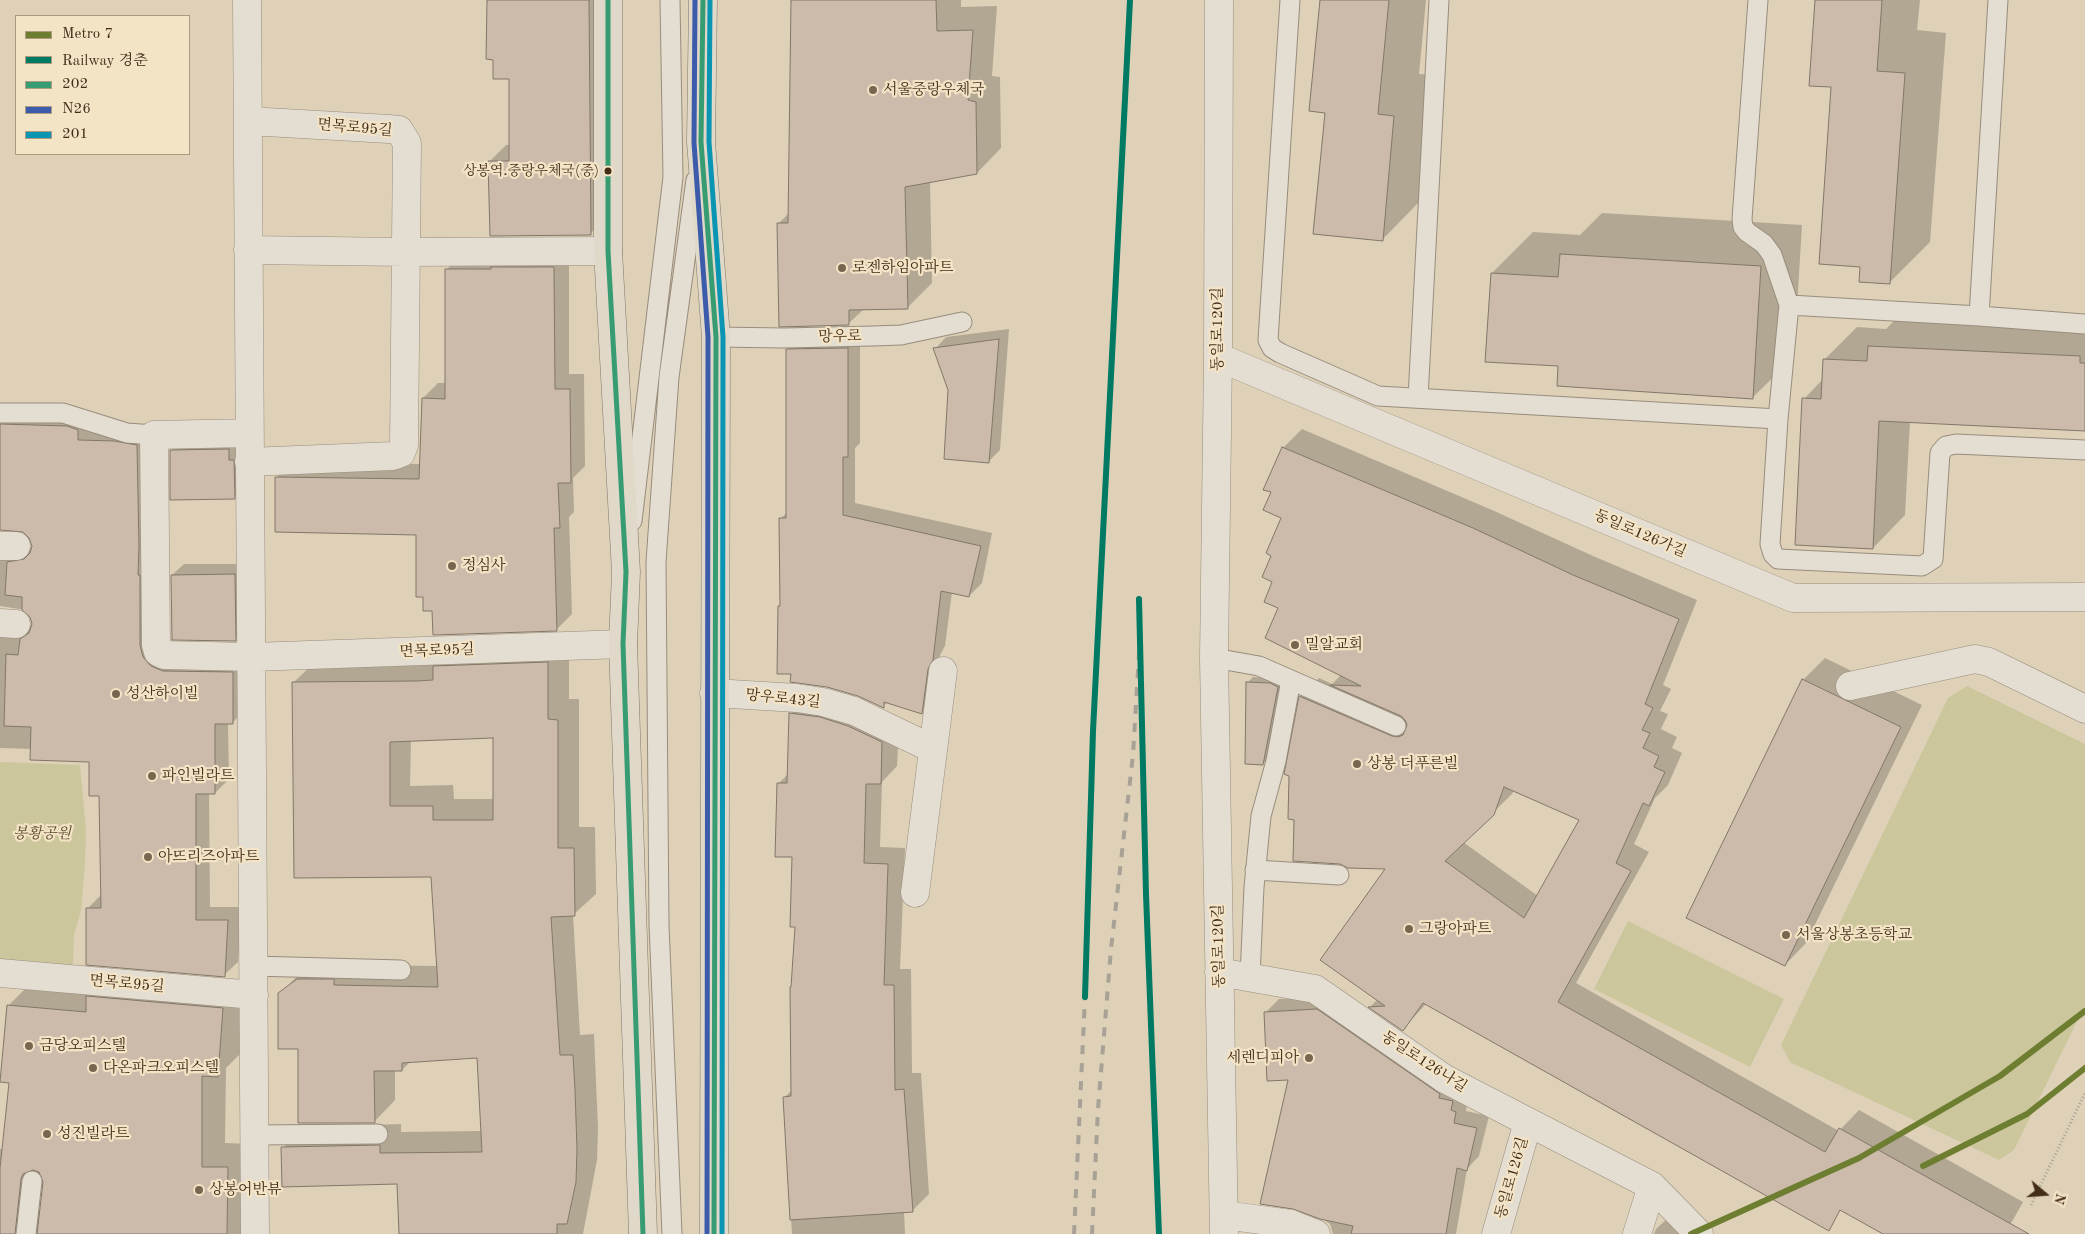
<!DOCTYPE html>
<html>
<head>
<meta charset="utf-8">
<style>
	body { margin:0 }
	#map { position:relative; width:2085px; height:1234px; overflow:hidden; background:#ded1b8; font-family:"Old Standard TT","Noto Serif KR",serif }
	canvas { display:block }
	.legend { position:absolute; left:15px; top:15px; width:175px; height:140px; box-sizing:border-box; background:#f4e4c6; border:1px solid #ad9b81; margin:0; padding:6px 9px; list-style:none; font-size:15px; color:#432d19 }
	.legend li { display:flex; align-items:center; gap:10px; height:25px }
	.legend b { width:25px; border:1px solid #ad9b81 }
	.north { position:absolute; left:2020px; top:1169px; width:50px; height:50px; -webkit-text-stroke:4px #f4e4c6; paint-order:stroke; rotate:108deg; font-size:14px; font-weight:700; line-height:20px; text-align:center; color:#432d19 }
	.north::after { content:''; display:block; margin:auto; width:18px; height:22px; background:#432d19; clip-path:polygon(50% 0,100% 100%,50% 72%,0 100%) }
</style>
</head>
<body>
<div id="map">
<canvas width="2085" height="1234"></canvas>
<ul class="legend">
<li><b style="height:6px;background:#6e7e31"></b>Metro 7</li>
<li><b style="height:6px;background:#007a62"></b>Railway 경춘</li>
<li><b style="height:6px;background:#389c73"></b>202</li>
<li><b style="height:6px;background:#3d5bab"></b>N26</li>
<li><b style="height:6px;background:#0a96b3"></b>201</li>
</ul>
<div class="north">N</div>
</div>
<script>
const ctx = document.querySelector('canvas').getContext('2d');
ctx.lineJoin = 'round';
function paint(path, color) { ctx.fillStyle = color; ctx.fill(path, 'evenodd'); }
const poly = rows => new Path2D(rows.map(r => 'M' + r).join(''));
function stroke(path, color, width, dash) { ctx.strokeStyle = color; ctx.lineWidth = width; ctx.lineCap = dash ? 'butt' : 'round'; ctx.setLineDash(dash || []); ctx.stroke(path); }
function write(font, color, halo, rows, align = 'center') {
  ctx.font = font + ' "Old Standard TT","Noto Serif KR",serif'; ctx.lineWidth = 4.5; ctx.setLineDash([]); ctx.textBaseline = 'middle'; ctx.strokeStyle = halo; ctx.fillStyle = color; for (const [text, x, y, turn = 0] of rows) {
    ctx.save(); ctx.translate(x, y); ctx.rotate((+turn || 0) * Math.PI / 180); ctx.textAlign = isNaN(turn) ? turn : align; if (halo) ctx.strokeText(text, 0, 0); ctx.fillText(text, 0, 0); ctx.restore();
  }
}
paint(poly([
	[1967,686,2085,744,2085,1005,2014,1150,1999,1160,1790,1062,1781,1045,1948,698],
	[0,762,80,765,86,830,85,863,81,911,74,935,73,963,70,968,0,963],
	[1628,921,1784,999,1750,1067,1594,989]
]), '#cbc69c');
paint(poly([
	[488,0,605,0,607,217,590,234,489,162,506,145,510,145,510,77,494,59],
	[792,0,961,0,961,7,997,6,992,76,1000,77,1001,148,977,173,930,181,932,283,907,308,864,309,848,324,778,224,789,213],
	[1321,0,1426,0,1419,74,1435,75,1423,198,1382,240,1326,112],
	[1817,0,1920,0,1917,30,1946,33,1930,242,1889,283,1861,266,1833,86],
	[1602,213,1802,225,1794,357,1752,398,1560,365,1492,273,1533,232,1580,235],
	[569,252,569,374,584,374,585,466,573,478,574,512,569,517,572,614,557,629,433,609,424,596,417,533,277,477,292,462,420,464,423,398,438,383,446,383,446,270,462,255],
	[1901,314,2085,322,2085,430,1910,421,1905,515,1873,548,1804,399,1823,379,1824,360,1857,327,1886,329],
	[1009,329,1000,450,989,461,949,390,935,349,946,337],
	[860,336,860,443,855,448,855,503,992,533,982,583,969,596,952,592,945,646,940,655,934,700,922,712,888,702,883,706,859,695,792,673,781,605,781,518,788,512,787,350,800,337],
	[0,411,151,431,157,643,247,659,246,709,232,723,228,723,229,779,215,793,209,793,210,907,242,907,238,962,224,975,87,909,101,895,101,794,90,760,32,749,0,748,0,616,6,623,32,626,31,616,25,610,0,606,0,539,7,546,32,548,33,545,30,537,24,531,0,529],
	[1302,429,1492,510,1593,556,1697,600,1663,685,1671,689,1660,711,1668,714,1661,729,1677,737,1672,748,1682,753,1668,785,1655,798,1634,844,1649,852,1576,983,1839,1131,1859,1110,2023,1202,2005,1234,1916,1234,1426,1004,1403,1029,1370,1007,1378,999,1387,868,1295,818,1290,775,1286,773,1301,697,1319,678,1332,684,1342,674,1279,607,1274,581,1272,555,1283,518,1272,492,1283,448],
	[1514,790,1581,819,1538,896,1463,842,1512,794],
	[240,438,246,487,234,498,171,451,182,439],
	[184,564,246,564,246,628,235,640,172,575],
	[569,642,569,699,579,699,579,827,595,827,596,894,573,915,580,1035,594,1034,598,1128,597,1160,583,1234,399,1234,398,1183,283,1148,304,1127,401,1124,401,1132,482,1131,478,1056,411,1061,402,1070,395,1070,395,1100,374,1122,299,1048,280,994,301,972,319,958,354,959,354,965,437,966,432,875,293,683,315,662],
	[494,737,494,799,454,799,453,785,410,786,411,740],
	[1825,658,1922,705,1806,943,1785,965,1803,680],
	[1253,677,1275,678,1283,681,1268,758,1263,764,1247,683],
	[807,697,899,725,897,766,882,782,880,847,905,848,900,969,911,969,912,1073,921,1073,929,1194,912,1211,904,1211,905,1234,792,1234,784,1098,793,1089,793,986,796,926,794,856,779,783,788,774,790,714],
	[32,982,246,985,242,1052,226,1068,225,1143,251,1144,249,1234,0,1234,0,1149,3,1149,10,1081,8,1006],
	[42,1175,44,1182,41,1215,38,1209],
	[1330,997,1468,1099,1466,1111,1489,1116,1479,1156,1467,1169,1456,1234,1333,1234,1330,1224,1323,1219,1290,1079,1266,1012,1279,999],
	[1668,1218,1699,1234,1654,1234,1656,1229]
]), '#0003');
const building = poly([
	[487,0,589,0,591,235,490,236,488,161,509,161,509,79,493,79,493,60,486,59,487,0],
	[791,0,936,0,937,31,973,30,968,100,976,102,977,174,905,187,908,309,849,310,849,325,779,327,777,223,788,223,791,0],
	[1320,0,1389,0,1378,114,1394,116,1383,241,1313,234,1325,113,1309,111,1320,0],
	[1815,0,1882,0,1877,71,1905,73,1890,284,1859,282,1860,267,1819,264,1831,87,1809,86,1815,0],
	[1560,254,1761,266,1753,399,1557,386,1558,366,1485,362,1491,273,1558,277,1560,254],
	[491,267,554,267,555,389,570,389,571,483,558,483,560,528,554,528,557,631,433,635,432,611,423,611,423,597,416,597,416,535,275,532,275,477,419,479,422,398,445,399,445,269,491,269,491,267],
	[999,339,989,463,944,459,948,390,933,348,999,339],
	[1868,346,2080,356,2080,363,2085,363,2085,431,1879,421,1873,549,1795,545,1802,398,1821,399,1823,359,1867,361,1868,346],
	[848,348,848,457,843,457,843,515,981,546,969,597,941,591,933,660,928,669,922,714,884,702,884,708,858,696,827,687,790,682,791,674,777,674,778,606,780,606,779,518,786,518,786,349,848,348],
	[0,424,67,426,78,430,78,440,114,441,137,445,139,546,138,575,140,575,140,645,143,657,151,666,163,671,233,672,233,724,215,724,215,794,196,794,196,920,228,920,225,977,86,965,86,908,101,908,99,796,89,796,89,762,30,760,31,727,4,726,6,654,18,655,20,639,29,633,32,624,30,617,22,610,22,597,5,595,7,562,24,559,30,553,32,546,29,538,23,532,0,530,0,424],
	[1282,447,1473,528,1573,575,1679,619,1645,704,1653,708,1642,730,1650,733,1643,748,1659,756,1654,767,1665,772,1649,806,1643,803,1616,863,1631,871,1558,1002,1825,1152,1839,1128,2029,1234,1883,1234,1840,1210,1829,1231,1423,1003,1403,1031,1368,1007,1385,1006,1320,960,1385,869,1348,868,1340,864,1293,861,1294,820,1288,819,1289,776,1284,774,1299,696,1392,736,1398,737,1403,735,1407,725,1405,720,1401,716,1330,685,1361,686,1265,638,1278,608,1264,602,1272,582,1262,577,1271,556,1266,553,1281,518,1263,510,1271,492,1263,490,1282,447],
	[1504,787,1579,820,1524,918,1445,861,1494,815,1504,787],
	[229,449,229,460,234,460,235,499,170,500,170,450,229,449],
	[235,574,236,641,172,640,171,575,235,574],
	[548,662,548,719,558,720,558,848,574,848,575,916,551,917,560,1055,573,1055,575,1089,577,1150,576,1182,567,1224,557,1224,557,1234,399,1234,397,1184,282,1187,281,1147,380,1145,380,1153,482,1152,477,1058,402,1063,402,1071,374,1071,375,1123,298,1123,298,1049,278,1049,278,993,297,979,334,979,334,985,438,987,431,877,294,878,292,682,417,681,433,680,433,666,548,662],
	[493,738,493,820,433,820,433,806,390,806,390,742,493,738],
	[1802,679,1901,727,1785,966,1686,918,1802,679],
	[1246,682,1270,683,1278,687,1263,765,1245,764,1246,682],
	[789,713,820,717,848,726,882,742,881,784,866,784,864,863,888,864,884,985,894,985,895,1090,904,1089,913,1212,790,1220,783,1097,791,1096,790,987,791,987,795,927,790,927,792,857,775,857,777,783,787,783,789,713],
	[86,996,223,1008,218,1077,202,1076,202,1167,228,1167,227,1234,37,1234,43,1182,39,1172,33,1170,23,1174,21,1179,15,1234,0,1234,0,1168,9,1083,0,1082,7,1005,86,1012,86,996],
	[1317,1009,1440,1094,1439,1098,1453,1101,1451,1110,1456,1112,1454,1123,1477,1128,1467,1171,1457,1168,1446,1234,1351,1234,1353,1226,1320,1219,1293,1209,1260,1204,1288,1080,1267,1081,1264,1012,1317,1009]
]);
paint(building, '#ccbbab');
stroke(building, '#817768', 1);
const service = poly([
	[1290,0,1268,340,1272,348,1280,353,1378,396,1778,419],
	[1758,0,1742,219,1743,227,1747,232,1764,244,1772,255,1789,305],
	[1998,0,1979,316,1789,305,1778,419,1770,544,1773,554,1778,559,1922,566,1933,559,1940,453,1946,446,1956,444,2085,450],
	[1979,316,2085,324],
	[716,337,784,338,873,336,901,335,962,322],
	[1418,398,1439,0],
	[0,413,63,413,127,433,154,435],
	[632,521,673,177,670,0],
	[1214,658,1259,666,1396,726],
	[1255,870,1339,875],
	[253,966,401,970],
	[1250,977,1254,887,1261,816,1276,761,1291,680],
	[254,1135,378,1134],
	[26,1234,32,1181],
	[672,1234,659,925,656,562,669,377,696,180]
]);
const minor = poly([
	[247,0,255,1234],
	[1219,0,1218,357,1214,658,1224,1234],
	[248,121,389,129,399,130,407,143,404,445,401,453,393,456,249,462],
	[248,250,407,252,608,251],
	[1218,357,1793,598,2085,597],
	[249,433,154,435,156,645,158,652,164,655,252,657,623,644],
	[0,546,16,546],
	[0,623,16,624],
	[1850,686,1975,659,1989,662,2085,709],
	[714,693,797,698,823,702,854,711,933,749],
	[915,893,943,671],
	[1219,972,1315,989,1445,1079,1652,1186,1699,1234],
	[0,973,254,995],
	[1224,1215,1291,1224,1316,1234],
	[1496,1234,1528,1122],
	[1637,1234,1652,1186]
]);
const primary = poly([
	[608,0,608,251,626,572,623,644,643,1234],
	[703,0,701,142,716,337,714,1234]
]);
stroke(service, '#988d7d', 21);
stroke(minor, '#988d7d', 29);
stroke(primary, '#817768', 29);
stroke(poly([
	[2031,1205,2085,1093]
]), '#a8a195', 3, [1, 2.5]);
stroke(service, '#e4ddd1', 19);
stroke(minor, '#e4ddd1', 28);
stroke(primary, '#e0d8c9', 28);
stroke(poly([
	[1074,1234,1085,997],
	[1092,1234,1098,1109,1111,949,1133,755,1140,637]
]), '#a8a195', 4, [9, 9]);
stroke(poly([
	[608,0,608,251,626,572,623,644,643,1234],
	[703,0,701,142,716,337,714,1234]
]), '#389c73', 5);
stroke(poly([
	[695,0,694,143,708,337,707,1234]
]), '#3d5bab', 5);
stroke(poly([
	[710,0,709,142,723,337,722,1234]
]), '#0a96b3', 5);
stroke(poly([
	[1139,599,1146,894,1159,1234],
	[1085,997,1093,731,1130,0]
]), '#007a62', 6);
stroke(poly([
	[1923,1166,2027,1114,2085,1068],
	[1691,1234,1859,1158,2000,1076,2085,1011]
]), '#6e7e31', 6);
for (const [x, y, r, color] of [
	[873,90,5,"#796651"],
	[608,171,4.5,"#432d19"],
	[842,268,5,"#796651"],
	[452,566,5,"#796651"],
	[1295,645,5,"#796651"],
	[116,694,5,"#796651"],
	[1357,764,5,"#796651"],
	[152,776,5,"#796651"],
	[148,857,5,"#796651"],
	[1409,929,5,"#796651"],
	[1786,935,5,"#796651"],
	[29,1046,5,"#796651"],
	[1309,1058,5,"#796651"],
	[93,1068,5,"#796651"],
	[47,1134,5,"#796651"],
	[199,1190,5,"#796651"]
]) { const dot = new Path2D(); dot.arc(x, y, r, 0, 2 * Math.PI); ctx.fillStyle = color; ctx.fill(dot); stroke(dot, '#f4e4c6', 2); }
write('14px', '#432d19', '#f4e4c6', [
	["상봉역.중랑우체국(중)",599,171]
], 'right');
write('15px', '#432d19', '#f4e4c6', [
	["서울중랑우체국",883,90],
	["로젠하임아파트",852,268],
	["정심사",462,566],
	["밀알교회",1305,645],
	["성산하이빌",126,694],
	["상봉 더푸른빌",1367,764],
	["파인빌라트",162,776],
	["아뜨리즈아파트",158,857],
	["그랑아파트",1419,929],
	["서울상봉초등학교",1796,935],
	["금당오피스텔",39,1046],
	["세렌디피아",1299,1058,"right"],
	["다온파크오피스텔",103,1068],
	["성진빌라트",57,1134],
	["상봉어반뷰",209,1190]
], 'left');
write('15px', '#432d19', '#f4e4c6', [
	["면목로95길",355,128,5],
	["동일로120길",1218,329,-90],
	["망우로",840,337,-1],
	["동일로126가길",1640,534,23],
	["면목로95길",437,651,-2],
	["망우로43길",783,699,6],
	["동일로120길",1219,946,-91],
	["면목로95길",127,984,5],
	["동일로126나길",1424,1062,33],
	["동일로126길",1512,1178,-74]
]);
write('italic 15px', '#5b4a2f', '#f4e4c6', [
	["봉황공원",42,834]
]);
</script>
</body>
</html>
